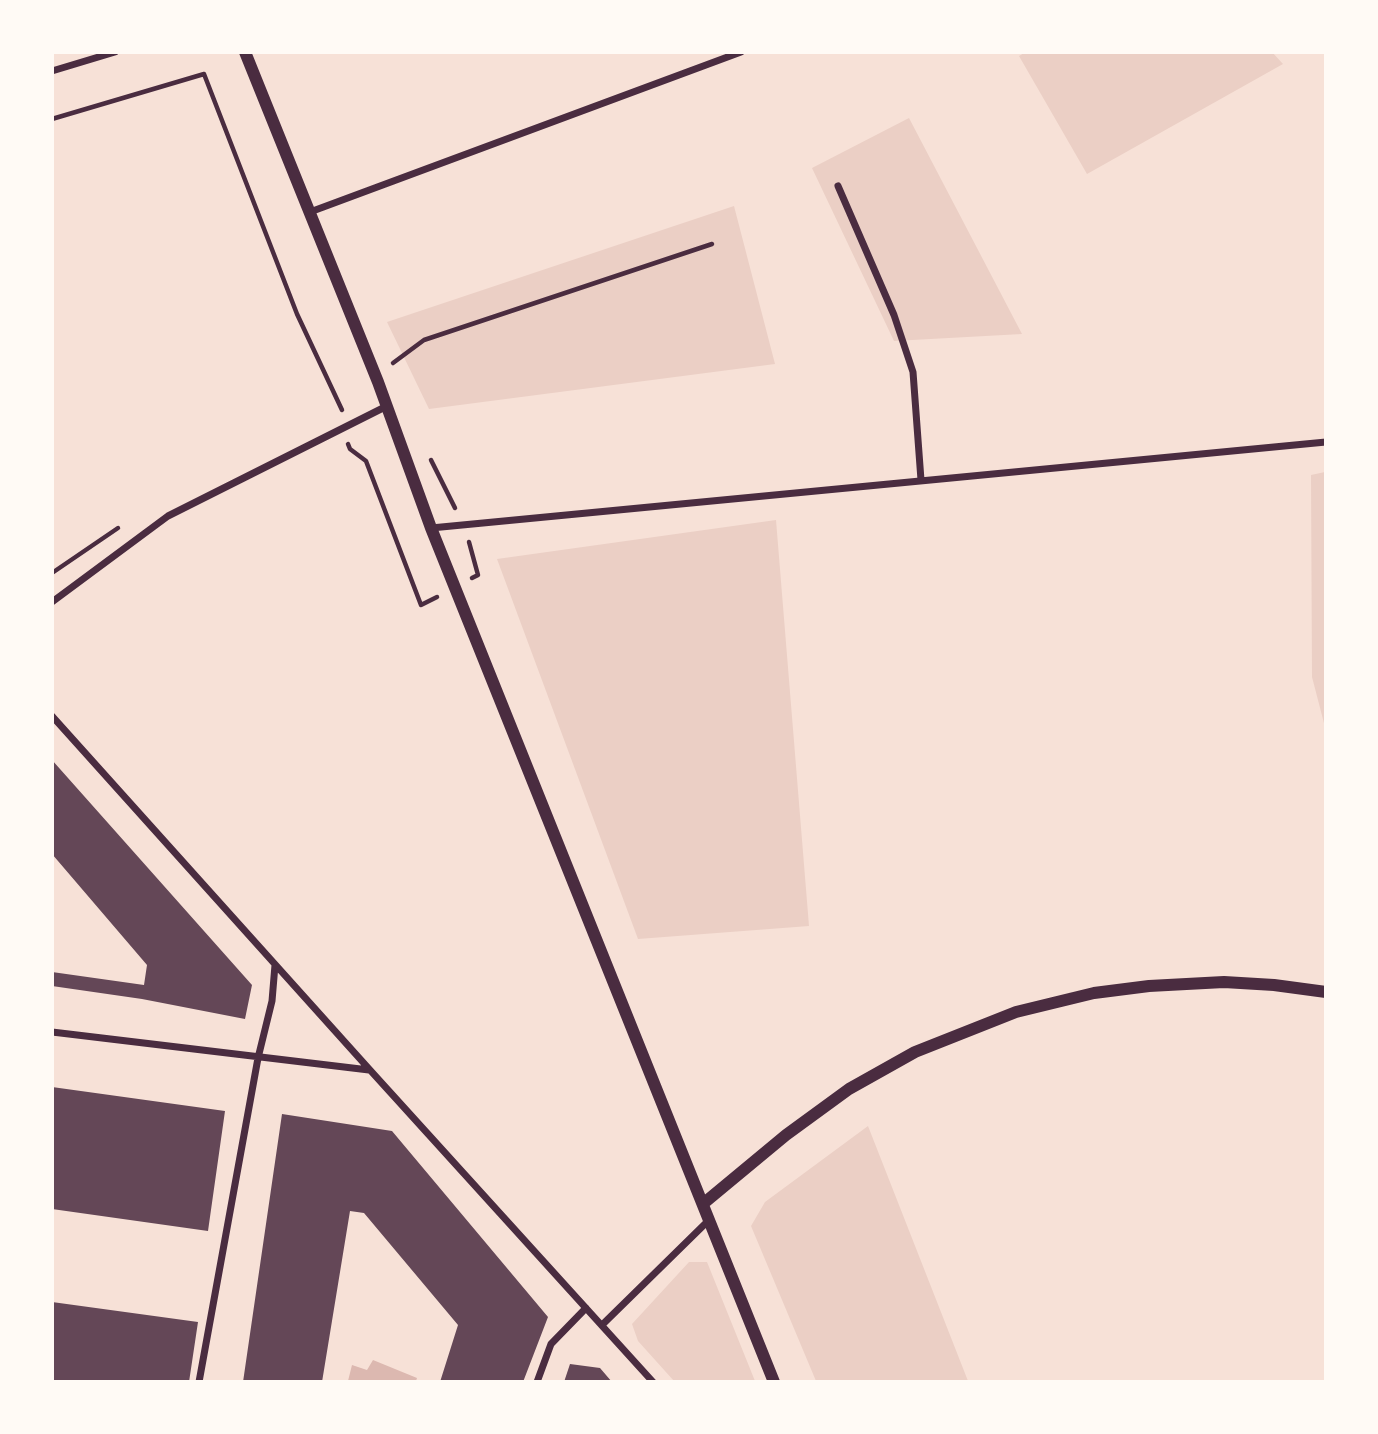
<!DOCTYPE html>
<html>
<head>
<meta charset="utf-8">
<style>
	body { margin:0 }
	#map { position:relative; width:1378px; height:1434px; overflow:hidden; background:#f7e1d7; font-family:Arial,sans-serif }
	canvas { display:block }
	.frame { position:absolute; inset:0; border:54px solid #fffaf5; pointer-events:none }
</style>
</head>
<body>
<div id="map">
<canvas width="1378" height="1434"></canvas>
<div class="frame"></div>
</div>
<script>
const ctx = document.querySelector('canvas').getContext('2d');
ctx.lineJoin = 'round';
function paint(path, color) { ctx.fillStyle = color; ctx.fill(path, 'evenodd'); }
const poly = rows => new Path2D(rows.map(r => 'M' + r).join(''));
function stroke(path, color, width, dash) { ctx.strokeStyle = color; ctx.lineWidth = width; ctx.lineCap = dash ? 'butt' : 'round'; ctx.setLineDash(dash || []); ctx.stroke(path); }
paint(poly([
	[1024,53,1272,52,1283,64,1087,174,1019,56],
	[909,118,1022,334,894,341,812,168],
	[734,206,775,364,429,409,387,322],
	[1325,472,1326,472,1325,727,1312,677,1311,475],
	[776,520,809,926,638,939,497,559],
	[868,1126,968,1381,816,1381,751,1226,765,1202],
	[689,1262,707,1262,755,1381,674,1381,638,1341,632,1324]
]), '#ebcfc5');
paint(poly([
	[373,1360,417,1378,416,1381,348,1381,352,1365,367,1370]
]), '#dcb8b0');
paint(poly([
	[52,760,252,985,245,1019,142,999,52,986,52,972,144,985,147,965,52,854],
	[52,1087,225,1111,208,1231,52,1209],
	[282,1114,392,1131,548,1317,523,1382,440,1382,458,1325,364,1213,350,1211,322,1382,243,1382],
	[52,1302,198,1322,189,1382,52,1382],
	[570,1364,600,1368,612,1382,564,1382]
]), '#644757');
stroke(poly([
	[52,119,204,74,297,314,342,410],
	[393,363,424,340,712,244],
	[348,444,350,449,366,461,421,605,437,597],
	[431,460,455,508],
	[469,542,478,575,472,578],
	[52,573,118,528]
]), '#4a2c40', 4.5);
stroke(poly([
	[52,71,115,52],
	[838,186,894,315,913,372,921,480],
	[310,212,741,52],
	[431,528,1326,442],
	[52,602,168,516,387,406],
	[52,716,370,1070,653,1382],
	[52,1032,369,1070],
	[602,1325,709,1220],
	[199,1382,258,1058,272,1001,275,965],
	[537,1382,551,1344,586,1308]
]), '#4a2c40', 7);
stroke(poly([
	[245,52,378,382,431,528,774,1382],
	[704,1203,786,1135,849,1089,915,1052,1016,1012,1094,993,1149,986,1224,982,1274,985,1326,992]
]), '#4a2c40', 12);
</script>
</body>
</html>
